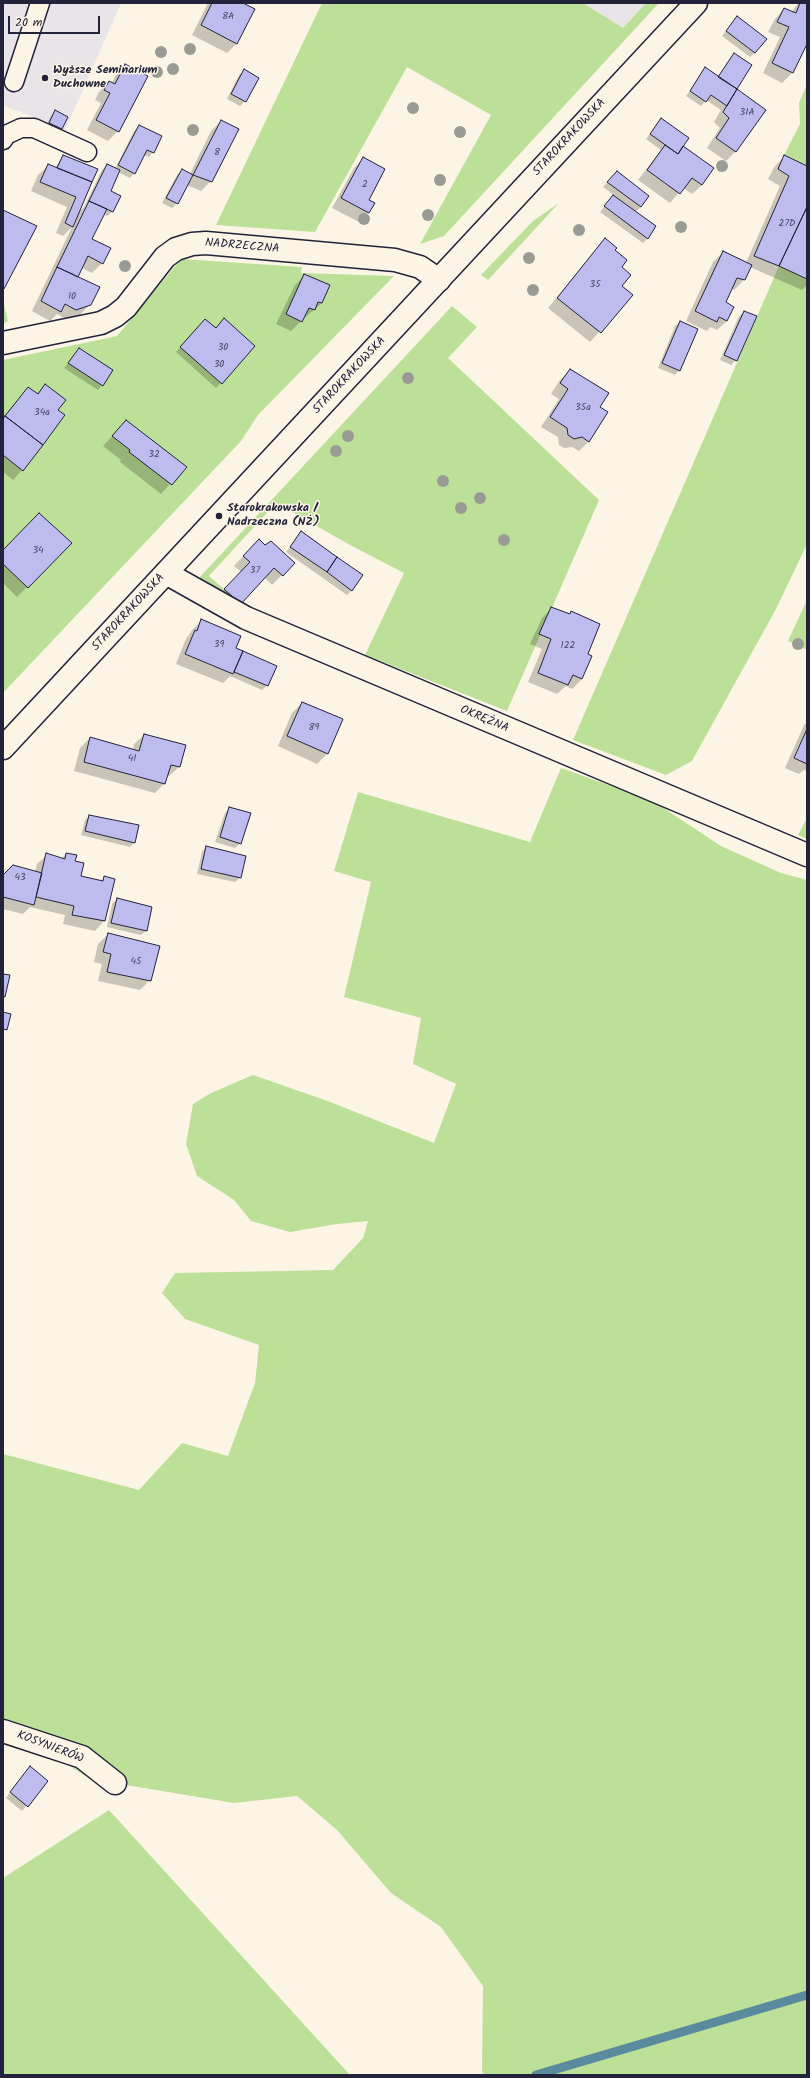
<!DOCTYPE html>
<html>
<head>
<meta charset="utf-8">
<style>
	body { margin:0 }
	#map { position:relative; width:810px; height:2078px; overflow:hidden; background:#fcf5e5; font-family:Kalam,sans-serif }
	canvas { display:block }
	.frame { position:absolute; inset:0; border:4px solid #22223b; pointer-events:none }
	.scale { position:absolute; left:8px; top:16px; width:92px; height:18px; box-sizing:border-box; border:2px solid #22223b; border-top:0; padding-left:5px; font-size:12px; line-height:14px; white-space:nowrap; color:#22223b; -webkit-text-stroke:3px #fcf5e5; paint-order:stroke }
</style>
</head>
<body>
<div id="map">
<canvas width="810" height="2078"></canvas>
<div class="frame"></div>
<div class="scale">20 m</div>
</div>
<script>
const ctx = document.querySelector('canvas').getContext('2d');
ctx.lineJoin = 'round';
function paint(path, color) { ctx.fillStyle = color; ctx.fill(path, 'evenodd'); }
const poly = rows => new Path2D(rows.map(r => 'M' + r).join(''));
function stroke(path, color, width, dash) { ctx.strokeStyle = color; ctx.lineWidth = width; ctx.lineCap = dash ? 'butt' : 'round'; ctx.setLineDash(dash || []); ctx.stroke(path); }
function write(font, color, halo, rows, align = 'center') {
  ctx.font = font + ' Kalam,sans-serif'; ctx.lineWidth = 3; ctx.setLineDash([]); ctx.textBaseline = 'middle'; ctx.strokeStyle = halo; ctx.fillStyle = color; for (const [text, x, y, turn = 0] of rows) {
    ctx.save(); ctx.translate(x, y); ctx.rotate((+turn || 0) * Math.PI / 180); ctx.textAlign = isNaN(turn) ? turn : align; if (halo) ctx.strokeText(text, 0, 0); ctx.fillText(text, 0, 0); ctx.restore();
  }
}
paint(poly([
	[3,3,121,3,64,133,26,114,3,106],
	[583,3,646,3,623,28]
]), '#e9e4e8');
paint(poly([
	[322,3,583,3,623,28,646,3,659,3,444,236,420,244,491,115,407,67,315,232,216,225],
	[807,84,807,166,784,155,800,124,799,103],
	[559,203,488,280,481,275,533,221],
	[181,259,302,267,301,273,394,276,258,415,241,441,3,693,3,360,117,336],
	[779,266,807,279,807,544,776,609,692,761,666,775,573,740],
	[3,300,8,321,3,324],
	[452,306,477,327,448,358,599,500,507,711,365,655,404,573,350,545,276,503,209,576,241,604,199,578],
	[807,600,807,650,788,641],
	[561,768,653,801,721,846,781,873,807,880,807,2075,485,2075,482,2072,483,1986,441,1927,391,1893,337,1830,297,1796,234,1803,90,1779,3,1724,3,1454,139,1490,182,1443,228,1456,255,1383,259,1345,185,1319,162,1293,175,1273,333,1270,363,1238,368,1221,337,1224,290,1232,251,1221,234,1200,197,1176,186,1144,193,1104,211,1093,253,1075,325,1100,434,1143,456,1084,413,1064,421,1018,344,997,371,882,334,871,358,792,530,842],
	[807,818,807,839,798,835],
	[109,1810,350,2075,3,2075,3,1878]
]), '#bde099');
paint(poly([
	[208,3,241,3,237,43,227,53,192,35],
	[798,3,807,3,807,42,792,73,782,83,763,73,780,37,768,32,775,19,784,9,792,12],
	[733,22,755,52,750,57,722,36],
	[734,54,736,89,736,151,726,161,707,148,720,128,714,122,721,110,706,100,701,106,686,96,705,69,717,78],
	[125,66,118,131,108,141,87,130,101,103,95,100,99,92,109,82,111,84,116,75],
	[244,71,245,101,240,106,227,99,239,75],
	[55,111,61,129,57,133,45,128,51,116],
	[661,119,702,185,692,194,683,188,670,203,638,180,661,150,646,139],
	[221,121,211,181,201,191,187,185,177,203,172,208,162,203,177,175,182,170,190,174,211,131],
	[139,126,153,152,149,157,144,155,134,173,130,178,118,172,109,191,120,196,112,212,107,216,103,214,91,239,102,263,92,273,82,268,77,277,90,304,80,315,66,319,57,314,50,321,32,311,72,227,63,236,56,233,67,207,31,191,38,175,48,166,55,168,63,156,97,170,78,213,84,207,102,170,107,165,115,169,134,131],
	[784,157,807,168,807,285,802,290,750,267,744,280,734,290,731,288,724,303,727,321,717,330,710,327,707,331,686,321,713,262,723,252,746,263,780,186,768,179,775,166],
	[364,158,369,212,359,222,332,208,354,168],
	[617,172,641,207,635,212,648,238,643,243,600,212,614,195,603,187],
	[605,239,614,250,621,267,621,286,632,295,590,342,548,308],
	[305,275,322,303,303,319,291,331,276,324,295,285],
	[744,312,736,360,731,365,720,360,739,316],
	[680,322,679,370,675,375,658,368,675,326],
	[201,325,254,346,216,388,176,352],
	[79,349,102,385,98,390,64,368],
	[570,370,599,407,589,441,579,451,572,447,564,448,559,445,558,437,541,427,559,399,551,394,560,380],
	[45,386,57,410,22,470,13,480,3,472,3,418,28,388,36,394],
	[126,421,185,467,161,494,120,462,121,460,103,446],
	[297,537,352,590,347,595,286,552],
	[71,543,17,597,3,583,3,551],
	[265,547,294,563,272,585,264,577,240,604,215,599,241,572,234,566,249,550],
	[552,608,569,615,571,613,587,654,582,679,572,689,566,686,557,694,528,682,542,649,530,644,542,618],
	[202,620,235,648,276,666,267,686,262,690,230,676,223,683,176,664,185,641,192,630],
	[302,703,342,720,327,754,317,764,278,746,292,713],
	[807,722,807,771,804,770,799,774,785,768,804,725],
	[144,735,179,767,169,776,167,776,165,783,155,793,74,771,80,748,90,738,133,750,134,744],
	[230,808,240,843,235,848,215,842,225,813],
	[90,816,134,843,130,847,81,835,85,820],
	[206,847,240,878,235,882,197,874,202,852],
	[66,854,74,862,80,877,100,882,104,878,114,880,104,921,95,931,63,924,65,915,30,907,23,914,3,909,3,876,35,872,37,864,47,855,61,859],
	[117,899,146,931,141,935,107,927,112,904],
	[108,934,150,980,140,990,98,981,102,964,94,962,98,944],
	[26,1772,47,1781,22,1811,6,1798]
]), '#0003');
stroke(poly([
	[536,2075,807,1995]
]), '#5a8a9d', 9);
const building = poly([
	[212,3,243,3,255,9,237,44,201,25,212,3],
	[800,3,807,3,807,44,793,73,772,63,789,27,777,22,784,8,796,13,800,3],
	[737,16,767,39,755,53,726,31,737,16],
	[734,53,752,65,737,89,718,77,734,53],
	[125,64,148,76,119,132,96,120,110,93,104,90,109,81,115,84,125,64],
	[705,67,737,89,727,106,711,95,706,102,690,91,705,67],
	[244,69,259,78,246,102,231,94,244,69],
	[737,89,766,110,736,152,716,138,729,118,723,112,737,89],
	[55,110,68,117,62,129,49,123,55,110],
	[661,118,689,138,678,154,650,134,661,118],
	[221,120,239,129,212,182,193,175,221,120],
	[139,125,162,136,154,153,147,150,135,174,118,165,139,125],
	[665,145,678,154,683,146,714,168,702,185,692,178,680,194,647,170,665,145],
	[63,155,98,169,92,182,57,168,63,155],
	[784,155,807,166,807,207,779,266,754,256,789,176,778,169,784,155],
	[363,157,385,169,369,200,375,203,369,213,341,198,363,157],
	[48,164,92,182,73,227,65,223,76,197,40,182,48,164],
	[107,164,120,170,111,191,121,196,113,212,89,201,107,164],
	[182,169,193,175,178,204,166,198,182,169],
	[617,171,649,196,641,207,607,182,617,171],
	[613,195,656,226,648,239,604,206,613,195],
	[89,201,107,209,92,239,111,248,103,264,88,256,78,277,57,267,89,201],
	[807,207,807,279,779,266,807,207],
	[3,210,37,226,4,289,3,288,3,210],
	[605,238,617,248,615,250,627,260,622,267,631,275,622,286,633,295,601,333,557,298,605,238],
	[723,251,752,265,745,280,737,278,726,302,734,307,727,321,719,317,717,322,695,311,723,251],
	[57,267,100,287,91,305,76,310,65,304,61,312,41,301,57,267],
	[304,274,330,285,322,303,318,302,315,310,309,308,302,322,286,314,304,274],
	[744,311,757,316,737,361,724,355,744,311],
	[224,318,255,346,222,384,180,347,205,319,216,328,224,318],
	[680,321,698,329,680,371,662,363,680,321],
	[79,348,113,370,103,386,68,363,79,348],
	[570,369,609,393,600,407,608,412,589,442,582,437,574,439,568,435,567,428,550,417,568,389,560,383,570,369],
	[45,384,66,400,58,410,65,415,43,445,5,416,28,387,38,394,45,384],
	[5,416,43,445,23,471,3,455,3,419,5,416],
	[126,420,187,467,172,485,129,452,130,450,112,436,126,420],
	[39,513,72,543,28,588,3,564,3,550,39,513],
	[301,531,337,557,327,572,290,547,301,531],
	[259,539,265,545,271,541,295,563,283,576,274,568,241,604,224,589,250,562,243,556,259,539],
	[337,557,363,575,352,591,327,572,337,557],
	[551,607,570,614,571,611,600,624,588,654,592,656,582,679,573,675,568,685,538,673,551,639,539,634,551,607],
	[201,619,241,636,236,648,243,651,233,674,185,654,195,630,197,631,201,619],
	[243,651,277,666,268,686,234,672,243,651],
	[302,702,343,719,328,754,287,736,302,702],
	[807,729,807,764,794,758,807,729],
	[144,734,186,745,180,767,171,765,165,784,84,762,90,737,139,751,144,734],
	[229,807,251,813,241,844,220,837,229,807],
	[89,815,139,825,135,843,85,831,89,815],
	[206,846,246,856,241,878,201,869,206,846],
	[46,853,65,859,66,853,77,855,75,861,84,863,81,876,103,881,104,876,115,879,105,921,72,915,74,906,36,897,46,853],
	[13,865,42,873,34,905,3,897,3,875,13,865],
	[117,898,152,907,147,931,111,923,117,898],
	[108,933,160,946,151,981,107,972,111,954,103,952,108,933],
	[3,974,10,975,5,997,3,996,3,974],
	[3,1012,11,1014,7,1030,3,1029,3,1012],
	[30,1766,48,1781,28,1807,10,1792,30,1766]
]);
paint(building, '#bebcee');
stroke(building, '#22223b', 1);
const lane = poly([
	[14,82,40,3],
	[3,140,6,135,21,128,34,128,87,152]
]);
const street = poly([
	[3,343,101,323,115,316,126,307,165,257,176,249,192,244,206,243,395,260,420,267,439,280],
	[166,573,246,618,807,855],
	[3,1731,82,1757,115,1783]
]);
const secondary = poly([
	[3,748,696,3]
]);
stroke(lane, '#22223b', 21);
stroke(street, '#22223b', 25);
stroke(secondary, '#22223b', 25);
stroke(lane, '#fcf5e5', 18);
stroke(street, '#fcf5e5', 22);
stroke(secondary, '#fcf5e5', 22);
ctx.fillStyle = '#9a9b94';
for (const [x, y] of [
	[190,49],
	[161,52],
	[173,69],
	[157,72],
	[413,108],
	[193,130],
	[460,132],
	[722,166],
	[440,180],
	[428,215],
	[364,219],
	[681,227],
	[579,230],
	[529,258],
	[125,266],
	[533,290],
	[408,378],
	[348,436],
	[336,451],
	[443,481],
	[480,498],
	[461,508],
	[504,540],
	[798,644]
]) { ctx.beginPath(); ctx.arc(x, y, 6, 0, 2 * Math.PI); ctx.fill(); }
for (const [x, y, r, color] of [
	[45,78,4,"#22223b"],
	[219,516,4,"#22223b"]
]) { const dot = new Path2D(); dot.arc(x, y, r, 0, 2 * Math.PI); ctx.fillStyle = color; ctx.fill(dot); stroke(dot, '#fcf5e5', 1.5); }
write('10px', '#494868', null, [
	["8A",228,17],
	["31A",747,113],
	["8",217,153],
	["2",365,185],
	["27D",787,224],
	["35",595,285],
	["10",72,297],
	["30",223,348],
	["30",219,365],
	["35a",583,408],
	["34a",42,413],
	["32",154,455],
	["34",38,551],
	["37",255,571],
	["39",219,645],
	["122",568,646],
	["89",314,728],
	["41",132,759],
	["43",20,878],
	["45",136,962]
]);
write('bold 12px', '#22223b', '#fcf5e5', [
	["Wyższe Seminarium",53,71],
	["Duchowne",53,85],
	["Starokrakowska /",227,509],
	["Nadrzeczna (NŻ)",227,523]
], 'left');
write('12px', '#22223b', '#fcf5e5', [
	["STAROKRAKOWSKA",570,138,-47],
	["NADRZECZNA",242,247,5],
	["STAROKRAKOWSKA",350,376,-47],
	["STAROKRAKOWSKA",129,613,-47],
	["OKRĘŻNA",484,720,23],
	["KOSYNIERÓW",50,1748,21]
]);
</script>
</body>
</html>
